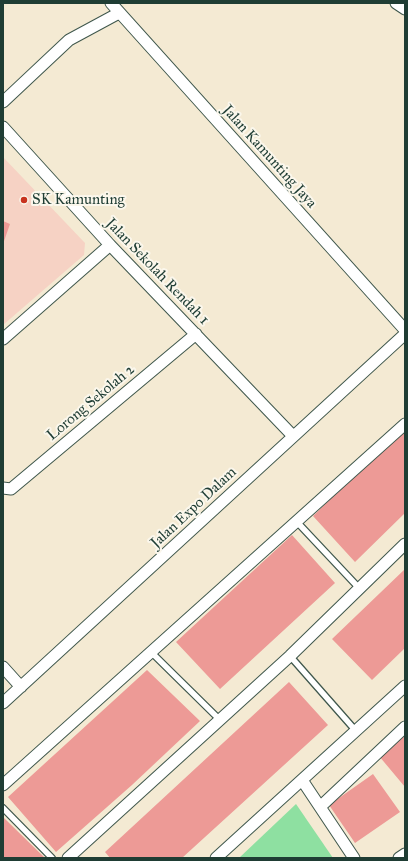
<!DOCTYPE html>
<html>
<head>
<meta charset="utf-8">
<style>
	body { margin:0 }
	#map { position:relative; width:408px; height:861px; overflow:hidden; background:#f4ead3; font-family:"IM FELL Great Primer",serif }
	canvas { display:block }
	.frame { position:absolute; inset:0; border:4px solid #1f3d34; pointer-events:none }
</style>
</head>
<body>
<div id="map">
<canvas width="408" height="861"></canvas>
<div class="frame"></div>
</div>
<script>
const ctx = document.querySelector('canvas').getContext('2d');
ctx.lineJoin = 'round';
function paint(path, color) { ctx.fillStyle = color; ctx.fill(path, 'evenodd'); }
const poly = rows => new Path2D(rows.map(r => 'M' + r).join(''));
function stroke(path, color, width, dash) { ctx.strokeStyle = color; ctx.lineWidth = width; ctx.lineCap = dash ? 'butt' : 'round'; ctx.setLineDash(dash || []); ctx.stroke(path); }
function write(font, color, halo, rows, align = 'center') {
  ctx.font = font + ' "IM FELL Great Primer",serif'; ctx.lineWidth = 4; ctx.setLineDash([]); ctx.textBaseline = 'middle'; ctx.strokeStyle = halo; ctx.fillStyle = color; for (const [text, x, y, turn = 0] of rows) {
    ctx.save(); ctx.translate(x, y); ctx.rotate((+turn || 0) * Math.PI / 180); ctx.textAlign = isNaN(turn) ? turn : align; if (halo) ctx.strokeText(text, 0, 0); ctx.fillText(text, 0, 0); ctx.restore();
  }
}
paint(poly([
	[3,157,85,243,84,255,3,325]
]), '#f6d2c4');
paint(poly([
	[296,804,333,858,239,858]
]), '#8ee0a1');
paint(poly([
	[3,221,10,224,3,244],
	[405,426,405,513,355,562,313,516],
	[292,535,335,583,220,689,176,642],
	[405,569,405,648,372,680,332,639],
	[147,670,200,721,132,785,56,852,8,797],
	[289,682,328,725,182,858,110,858,105,852],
	[405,734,405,787,379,756],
	[373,774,400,812,355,843,329,805],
	[3,817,45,858,3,858]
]), '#ed9a96');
const service = poly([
	[297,522,359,588],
	[152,653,219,719],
	[290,656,356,731],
	[3,808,52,858]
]);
const minor = poly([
	[111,3,405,330],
	[396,3,405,9],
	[3,102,69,40,119,13],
	[3,127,110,245,293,436],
	[3,339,110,245],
	[3,488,11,489,196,334],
	[3,667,21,687],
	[3,703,405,334],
	[302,780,354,858],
	[3,785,405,424],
	[320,807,405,727],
	[68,858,290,656,405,544],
	[216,858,405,686],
	[399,858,405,854]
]);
stroke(service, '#3f574c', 8);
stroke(minor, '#3f574c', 13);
stroke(service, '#fff', 5.5);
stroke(minor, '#fff', 11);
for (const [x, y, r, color] of [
	[24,200,4,"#c8321e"]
]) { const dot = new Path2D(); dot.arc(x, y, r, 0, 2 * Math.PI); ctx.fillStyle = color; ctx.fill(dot); stroke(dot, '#fbf7ec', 1.5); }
write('15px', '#1f3d34', '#fbf7ec', [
	["Jalan Kamunting Jaya",269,157,48],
	["Jalan Sekolah Rendah 1",157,272,46],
	["Lorong Sekolah 2",91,403,-40],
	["Jalan Expo Dalam",194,508,-43]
]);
write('15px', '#1f3d34', '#fbf7ec', [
	["SK Kamunting",32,200]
], 'left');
</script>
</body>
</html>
